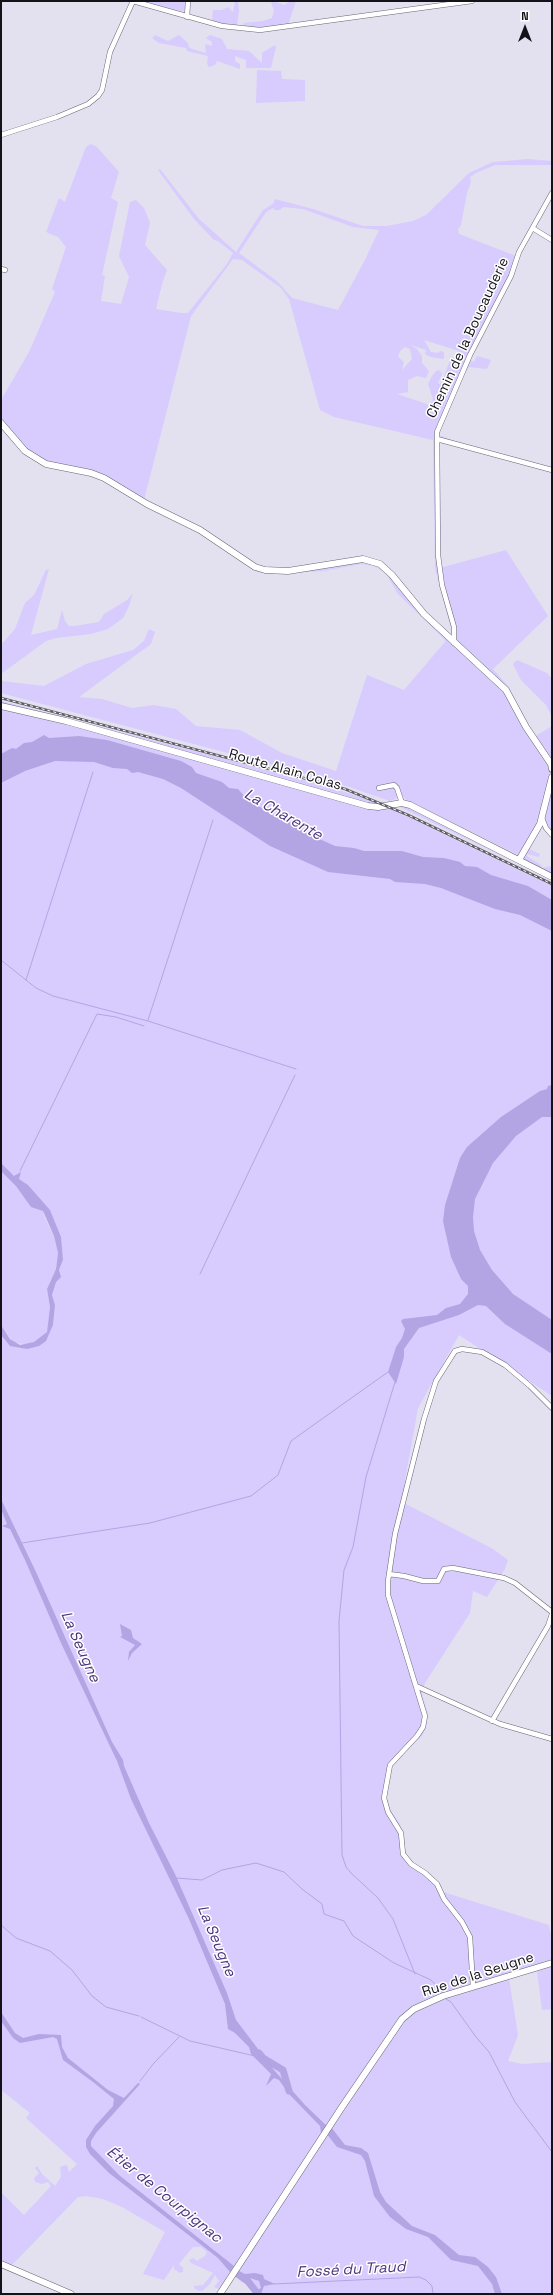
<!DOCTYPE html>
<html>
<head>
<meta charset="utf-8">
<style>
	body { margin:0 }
	#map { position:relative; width:553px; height:2295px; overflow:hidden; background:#e3e0f0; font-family:"Space Grotesk",sans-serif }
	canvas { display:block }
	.frame { position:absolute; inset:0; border:2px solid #131218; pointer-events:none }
	.north { position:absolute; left:505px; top:8px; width:40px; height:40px; -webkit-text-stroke:3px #fff; paint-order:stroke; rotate:0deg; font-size:11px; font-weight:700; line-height:16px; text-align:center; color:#131218 }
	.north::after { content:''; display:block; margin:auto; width:14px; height:18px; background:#131218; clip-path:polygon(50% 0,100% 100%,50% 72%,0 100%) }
</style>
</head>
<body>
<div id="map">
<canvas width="553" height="2295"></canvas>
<div class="frame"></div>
<div class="north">N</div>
</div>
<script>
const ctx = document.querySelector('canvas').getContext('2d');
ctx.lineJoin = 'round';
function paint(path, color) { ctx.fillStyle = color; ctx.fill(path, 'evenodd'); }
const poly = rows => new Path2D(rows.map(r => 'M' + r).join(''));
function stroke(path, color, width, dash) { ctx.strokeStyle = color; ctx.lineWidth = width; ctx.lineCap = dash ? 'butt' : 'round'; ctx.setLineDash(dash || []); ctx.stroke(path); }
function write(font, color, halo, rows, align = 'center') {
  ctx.font = font + ' "Space Grotesk",sans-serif'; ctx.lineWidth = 3; ctx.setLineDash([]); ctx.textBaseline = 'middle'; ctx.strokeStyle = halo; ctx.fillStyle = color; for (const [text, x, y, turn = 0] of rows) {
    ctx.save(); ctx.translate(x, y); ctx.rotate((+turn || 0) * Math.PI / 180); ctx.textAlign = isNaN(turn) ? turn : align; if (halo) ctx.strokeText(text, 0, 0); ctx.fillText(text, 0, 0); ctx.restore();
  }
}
paint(poly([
	[143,1,186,1,186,7,183,11,174,10],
	[235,1,238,1,239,11,237,25,217,23,212,20,213,10,222,10,228,7,233,12],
	[273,1,284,5,290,1,296,1,288,25,248,28,244,26,244,23,263,21,272,18,274,10,271,3],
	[155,35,168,41,179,35,188,43,189,48,206,53,205,44,212,46,212,42,206,38,210,35,222,39,227,49,249,51,262,63,262,53,275,45,276,47,271,68,246,68,246,60,235,56,235,61,240,64,240,69,217,61,215,65,209,67,207,64,208,56,187,51,186,48,159,43,152,38],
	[257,70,281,71,282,79,305,80,305,101,256,103],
	[91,144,97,147,119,172,111,198,118,202,102,275,105,276,101,301,121,304,129,277,119,256,130,202,136,200,144,208,150,223,145,245,167,270,162,284,156,309,181,313,188,313,227,264,233,253,218,241,214,240,194,219,158,170,160,169,199,219,236,252,263,210,273,204,275,199,313,209,363,226,387,226,413,221,426,215,469,173,493,162,528,159,552,161,552,165,495,165,476,173,470,177,471,182,467,193,461,225,458,229,459,234,516,256,512,269,469,360,474,362,477,356,491,360,487,369,469,367,460,380,439,430,439,435,465,445,441,438,439,436,440,421,434,436,436,550,453,635,435,568,433,440,334,417,320,410,289,299,281,288,242,260,233,259,191,316,144,500,113,481,48,463,22,446,1,421,1,400,29,352,55,292,52,289,66,247,58,237,46,232,59,198,65,202,86,147],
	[283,207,303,209,353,227,379,230,366,258,338,310,292,298,278,282,239,253,266,212,273,208,275,210,280,210],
	[424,340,459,351,458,355,450,360,442,382,439,384,438,383,442,374,439,370,436,371,432,376,428,384,433,399,430,405,397,394,408,392,408,380,417,376,426,378,429,371,422,363,422,356,417,349,410,345,426,350,425,354,431,357,444,359,444,352,440,351,438,353,431,352],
	[405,347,410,349,412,359,402,370,404,362,398,357,400,351],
	[506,550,548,616,493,669,509,687,516,704,458,644,440,568],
	[362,561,383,568,412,604,439,632,506,695,546,758,551,770,541,818,520,856,405,799,401,793,395,799,390,801,326,779,1,693,1,681,44,686,86,664,133,650,144,641,149,629,155,632,151,644,79,697,102,699,132,708,154,705,176,709,196,726,240,730,282,753,336,771,367,675,404,690,445,642,444,639,398,594,385,572,373,566,361,564,324,571,272,574,257,572,241,562,266,572],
	[49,569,31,635,57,629,62,610,65,621,69,626,75,626,99,622,104,614,127,600,133,593,129,606,123,618,108,629,91,634,56,638,46,641,1,674,1,645,15,629,25,603,34,595,46,570],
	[517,660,547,673,552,679,552,717,546,705,521,680,513,664],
	[1,701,314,782,381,804,370,805,85,723,1,703],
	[1,709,147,745,261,778,389,808,552,886,552,1396,459,1335,418,1408,405,1480,404,1503,493,1549,508,1560,505,1569,487,1597,473,1591,470,1613,425,1683,422,1695,428,1714,426,1728,422,1736,404,1752,390,1769,385,1797,389,1808,400,1824,406,1854,413,1862,427,1872,443,1892,549,1925,552,1941,552,2009,542,2010,537,1971,509,1979,518,2035,508,2061,522,2064,552,2062,552,2294,255,2294,257,2292,248,2281,226,2265,230,2272,219,2289,214,2287,219,2281,215,2275,209,2285,202,2291,199,2291,194,2288,194,2286,203,2285,213,2273,191,2263,189,2260,193,2258,197,2261,205,2256,207,2252,201,2247,193,2247,179,2264,183,2268,183,2272,180,2273,174,2269,174,2265,164,2280,143,2274,165,2232,122,2207,103,2199,86,2196,78,2197,12,2265,1,2261,1,2192,24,2215,51,2186,48,2182,42,2184,35,2182,34,2178,39,2173,35,2168,37,2166,42,2174,55,2186,61,2177,60,2167,67,2165,69,2172,77,2164,26,2118,30,2113,1,2090,1,1329,5,1341,27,1349,51,1329,53,1325,55,1305,52,1295,54,1283,63,1260,45,1206,43,1211,45,1218,54,1236,58,1253,56,1269,47,1289,50,1307,48,1327,47,1332,35,1342,27,1344,14,1343,1,1325],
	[552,726,552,762,534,737],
	[552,787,552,832,547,827,544,816],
	[398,806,406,806,522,860,527,848,540,854,539,857,527,854,527,856,541,865,542,868,552,866,552,880]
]), '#d7ccfd');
paint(poly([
	[44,735,49,738,79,736,107,740,181,761,192,767,196,773,222,782,229,788,238,789,245,797,275,817,293,824,304,832,335,846,354,848,364,851,402,851,423,857,444,858,460,862,465,866,477,867,491,875,528,886,552,900,552,931,520,915,495,909,441,888,425,884,395,882,390,879,328,872,270,846,181,788,163,779,138,772,132,773,127,769,113,768,94,762,55,761,25,771,1,783,1,754,12,748,16,749,24,743,32,742],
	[552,1085,552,1117,542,1117,516,1136,493,1163,475,1199,473,1217,474,1231,480,1250,492,1270,513,1294,552,1320,552,1354,505,1324,486,1306,478,1305,459,1315,419,1328,404,1349,404,1357,396,1384,388,1372,396,1347,402,1338,405,1329,401,1321,403,1319,437,1315,446,1308,460,1304,468,1294,468,1286,461,1279,451,1257,443,1221,445,1205,460,1158,467,1147,501,1117,540,1091,547,1089,548,1086],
	[1,1163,14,1176,21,1172,19,1179,28,1185,50,1210,61,1237,63,1260,59,1270,61,1277,56,1282,52,1295,55,1305,53,1325,46,1341,39,1346,27,1349,10,1346,1,1335,1,1325,10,1339,20,1345,34,1342,47,1332,50,1307,47,1289,56,1269,58,1253,54,1236,43,1211,31,1207,16,1186,1,1171],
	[1,1499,36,1572,112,1742,123,1760,124,1766,149,1823,175,1874,227,1993,236,2020,274,2070,305,2105,327,2126,321,2133,320,2126,289,2094,279,2080,274,2078,266,2086,271,2074,251,2054,249,2047,235,2033,228,2029,225,2004,189,1919,131,1799,117,1761,61,1643,25,1560,10,1529,2,1526,7,1524,1,1509],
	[120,1624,131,1630,133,1638,142,1644,132,1653,128,1661,129,1652,135,1645,120,1637,122,1636],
	[1,2012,15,2033,23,2038,39,2034,61,2035,62,2047,68,2058,108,2090,124,2098,138,2083,140,2084,96,2133,91,2141,91,2146,119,2175,234,2266,230,2272,218,2258,109,2173,90,2154,86,2147,86,2140,95,2126,113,2106,114,2099,93,2082,63,2060,57,2039,53,2037,20,2043,13,2038,1,2021],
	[331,2127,345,2145,361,2148,368,2153,380,2192,386,2202,412,2226,435,2235,459,2255,475,2257,488,2267,496,2277,502,2294,495,2294,492,2284,478,2266,451,2260,428,2237,406,2229,390,2217,374,2196,365,2161,361,2155,337,2147,326,2133],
	[237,2270,245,2274,255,2273,263,2275,264,2279,275,2284,264,2286,261,2294,256,2294,255,2291,261,2288,259,2281,250,2278,254,2284,251,2286,244,2283,233,2275]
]), '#b3a5e4');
stroke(poly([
	[1,960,36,988,53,996,148,1021,296,1069],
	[26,980,93,772],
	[148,1020,213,820],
	[20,1171,97,1014,116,1017,144,1026],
	[200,1274,295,1075],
	[395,1382,366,1477,353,1547,344,1570,339,1621,342,1855,346,1867,351,1873,378,1898,393,1919,415,1974],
	[22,1543,150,1523,251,1496,278,1475,291,1441,388,1372],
	[176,1878,202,1880,222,1870,256,1863,284,1872,302,1889,322,1904,324,1914,344,1921,353,1936,394,1963,431,1980,443,1993],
	[1,1925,16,1938,50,1951,72,1970,92,1996,106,2007,139,2016],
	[446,1999,451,2002,476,2037,489,2052,515,2102,552,2152],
	[141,2017,190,2041,255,2056],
	[140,2081,154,2063,179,2037],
	[274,2284,419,2277,426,2280,432,2286,433,2294]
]), '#b3a5e4', 1);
stroke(poly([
	[259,2053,263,2058,283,2070,289,2091],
	[246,2279,258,2294]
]), '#b3a5e4', 7);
const street = poly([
	[133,1,222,26,260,30,472,1],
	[187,17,188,1],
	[1,135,57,117,88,104,98,96,102,90,110,52,133,1],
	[534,229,552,240],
	[1,269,5,270],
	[437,439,552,470],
	[454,643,454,627,442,585,438,555,437,432,470,355,511,276,519,252,552,193],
	[379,788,394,785,397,788,402,803],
	[542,818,546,828,552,835],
	[389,1574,404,1576,423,1581,438,1581,444,1569,453,1568,504,1578,515,1583,552,1612],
	[416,1686,500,1724,552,1739],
	[492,1721,548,1626,552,1614],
	[473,1987,470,1937,462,1922,444,1899,437,1884,425,1873,411,1864,403,1854,401,1833,388,1812,384,1798,390,1765,417,1736,423,1727,425,1716,388,1595,388,1581,395,1534,424,1419,436,1381,455,1351,462,1349,482,1352,505,1365,530,1386,552,1408]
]);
const secondary = poly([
	[1,423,25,451,46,464,91,473,104,478,147,504,200,530,255,567,265,570,288,571,363,559,380,564,392,575,424,614,506,690,526,727,551,764,552,769],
	[1,706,66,721,368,806,378,807,402,803,410,805,552,877],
	[519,860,540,824,552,777],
	[1,2264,71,2294],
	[220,2294,342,2107,402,2019,414,2009,443,1996,552,1963]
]);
stroke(street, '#686573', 5.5);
stroke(secondary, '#686573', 7);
stroke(street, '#fff', 4.5);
stroke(secondary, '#fff', 6);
const rail = poly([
	[1,698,345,789,408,815,552,884]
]);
stroke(rail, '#5f5d67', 2.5);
stroke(rail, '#fff', 1, [3]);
write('14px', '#131218', '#fff', [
	["Chemin de la Boucauderie",468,338,-65],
	["Route Alain Colas",285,770,16],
	["Rue de la Seugne",478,1975,-18]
]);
write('italic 15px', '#4c357f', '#fff', [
	["La Charente",283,815,30],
	["La Seugne",80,1647,66],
	["La Seugne",216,1941,67],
	["Étier de Courpignac",164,2195,39],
	["Fossé du Traud",351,2270,-3]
]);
</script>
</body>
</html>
